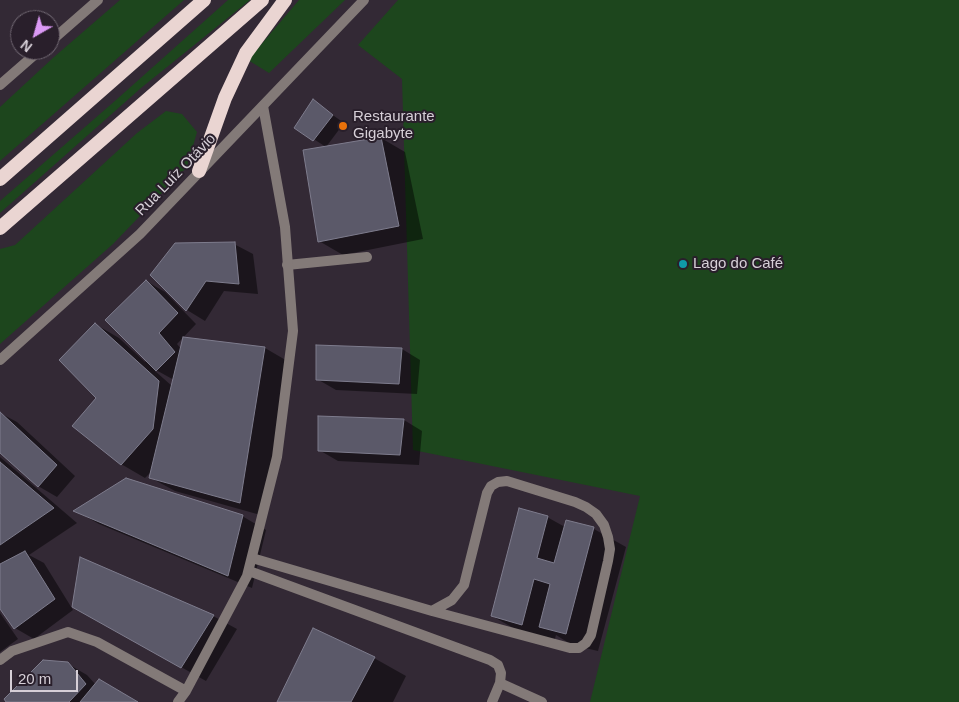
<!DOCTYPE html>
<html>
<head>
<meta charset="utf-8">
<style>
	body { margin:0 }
	#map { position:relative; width:959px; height:702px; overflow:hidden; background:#332935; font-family:Arial,sans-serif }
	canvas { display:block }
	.north { position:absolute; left:10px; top:10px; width:50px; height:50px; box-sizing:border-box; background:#291f2b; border:1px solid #6e6570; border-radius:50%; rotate:218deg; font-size:14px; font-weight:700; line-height:20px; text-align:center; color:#d6cfd7 }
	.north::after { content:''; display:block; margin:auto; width:18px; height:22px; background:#db99f5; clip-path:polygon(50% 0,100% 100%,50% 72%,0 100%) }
	.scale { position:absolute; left:10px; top:670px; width:68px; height:22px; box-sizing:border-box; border:2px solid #d6cfd7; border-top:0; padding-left:6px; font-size:15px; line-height:18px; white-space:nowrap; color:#d6cfd7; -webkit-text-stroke:4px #291f2b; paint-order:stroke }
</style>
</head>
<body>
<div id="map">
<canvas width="959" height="702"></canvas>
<div class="north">N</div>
<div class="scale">20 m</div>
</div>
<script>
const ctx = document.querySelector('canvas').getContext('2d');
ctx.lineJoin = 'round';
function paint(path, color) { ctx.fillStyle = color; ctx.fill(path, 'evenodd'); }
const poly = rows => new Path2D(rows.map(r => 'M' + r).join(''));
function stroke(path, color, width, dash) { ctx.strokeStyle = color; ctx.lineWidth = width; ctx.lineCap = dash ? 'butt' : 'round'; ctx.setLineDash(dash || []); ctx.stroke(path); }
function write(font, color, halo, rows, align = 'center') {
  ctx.font = font + ' Arial,sans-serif'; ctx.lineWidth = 4; ctx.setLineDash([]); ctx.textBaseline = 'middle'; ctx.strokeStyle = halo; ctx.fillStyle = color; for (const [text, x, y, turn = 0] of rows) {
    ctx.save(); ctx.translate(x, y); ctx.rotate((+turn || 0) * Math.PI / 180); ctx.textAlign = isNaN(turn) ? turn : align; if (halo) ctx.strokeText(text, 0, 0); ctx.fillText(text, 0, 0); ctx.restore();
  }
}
paint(poly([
	[120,0,184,0,0,161,0,107,54,57],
	[228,0,250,0,141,88,0,213,0,201,116,100],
	[299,0,345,0,269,73,248,60],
	[398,0,959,0,959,702,590,702,640,496,413,450,402,79,358,45],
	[166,111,182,114,197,132,187,167,113,244,0,344,0,249,15,245,137,133]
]), '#1d461d');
paint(poly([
	[313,101,344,123,326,147,381,138,405,152,423,239,343,255,319,241,326,147,295,127],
	[234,244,253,254,258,294,224,291,205,321,187,310,152,275],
	[146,281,165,292,196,324,177,344,181,349,265,348,289,362,264,516,175,491,151,478,153,470,145,478,121,464,98,398,95,324,119,338,145,362,147,360],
	[156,370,174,380,172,386,155,371],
	[402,349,420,360,417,394,336,390,317,379],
	[0,413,17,422,75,476,57,497,38,486,0,451],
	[404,420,422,431,419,465,338,461,319,450],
	[0,457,77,523,29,555,44,563,73,610,34,639,15,628,0,607],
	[76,511,242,516,266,530,252,588,99,524],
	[547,517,565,527,594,529,626,547,598,651,572,645,556,635,554,642,524,634,492,616],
	[0,613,18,639,0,652],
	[213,616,237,629,206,681,97,620],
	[374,658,406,676,393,702,279,702],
	[68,664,87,675,96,685,135,702,7,702]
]), '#0007');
const building = poly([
	[313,99,333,115,313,141,294,128,313,99],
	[381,137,399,226,318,242,303,150,381,137],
	[235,242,239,284,206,281,186,311,150,275,175,243,235,242],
	[146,280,178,313,159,333,175,352,156,371,105,320,146,280],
	[95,323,159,381,153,429,121,465,72,426,96,398,59,360,95,323],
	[183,337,265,347,240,503,149,478,183,337],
	[316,345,402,348,399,384,316,380,316,345],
	[0,412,57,465,38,487,0,453,0,412],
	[318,416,404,419,400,455,318,451,318,416],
	[0,462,54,508,0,545,0,462],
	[126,478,243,515,228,576,73,511,126,478],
	[519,508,548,516,537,558,554,563,566,520,594,527,566,634,539,627,550,584,534,579,522,625,491,616,519,508],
	[25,551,55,599,14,629,0,609,0,564,25,551],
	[80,557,214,615,181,668,72,607,80,557],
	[313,628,375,657,351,702,277,702,313,628],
	[43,660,68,662,86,684,69,702,6,702,4,699,43,660],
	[99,679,138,702,80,702,99,679]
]);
paint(building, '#5b5969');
stroke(building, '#7e7c8d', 1);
stroke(poly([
	[287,265,367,257],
	[252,558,432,611,570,648,579,648,586,643,591,635,608,561,610,549,608,537,604,525,596,514,586,507,575,502,507,481,498,482,491,486,487,493,464,585,452,600,432,611],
	[249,571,490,660,498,665,501,673,500,683,542,702],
	[492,702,500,683]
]), '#837a78', 10);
stroke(poly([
	[0,660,12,651,68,632,97,642,186,691],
	[178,702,186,691,247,576,277,457,293,331,285,227,263,106]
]), '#837a78', 10);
stroke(poly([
	[50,42,98,0],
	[0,85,40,50],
	[0,360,140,234,364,0]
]), '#837a78', 10);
stroke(poly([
	[199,171,225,98,246,53,285,0],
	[0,179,204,0],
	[0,228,262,0]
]), '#ead5d2', 14);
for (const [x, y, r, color] of [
	[343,126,5,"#e8710a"],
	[683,264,5,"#0f9aa8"]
]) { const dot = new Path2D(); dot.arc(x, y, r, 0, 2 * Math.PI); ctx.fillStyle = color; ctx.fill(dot); stroke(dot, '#291f2b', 2); }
write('15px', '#d6cfd7', '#291f2b', [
	["Restaurante",353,117],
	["Gigabyte",353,134],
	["Lago do Café",693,264]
], 'left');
write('15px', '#d6cfd7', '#291f2b', [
	["Rua Luíz Otávio",176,175,-46]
]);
</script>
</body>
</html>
